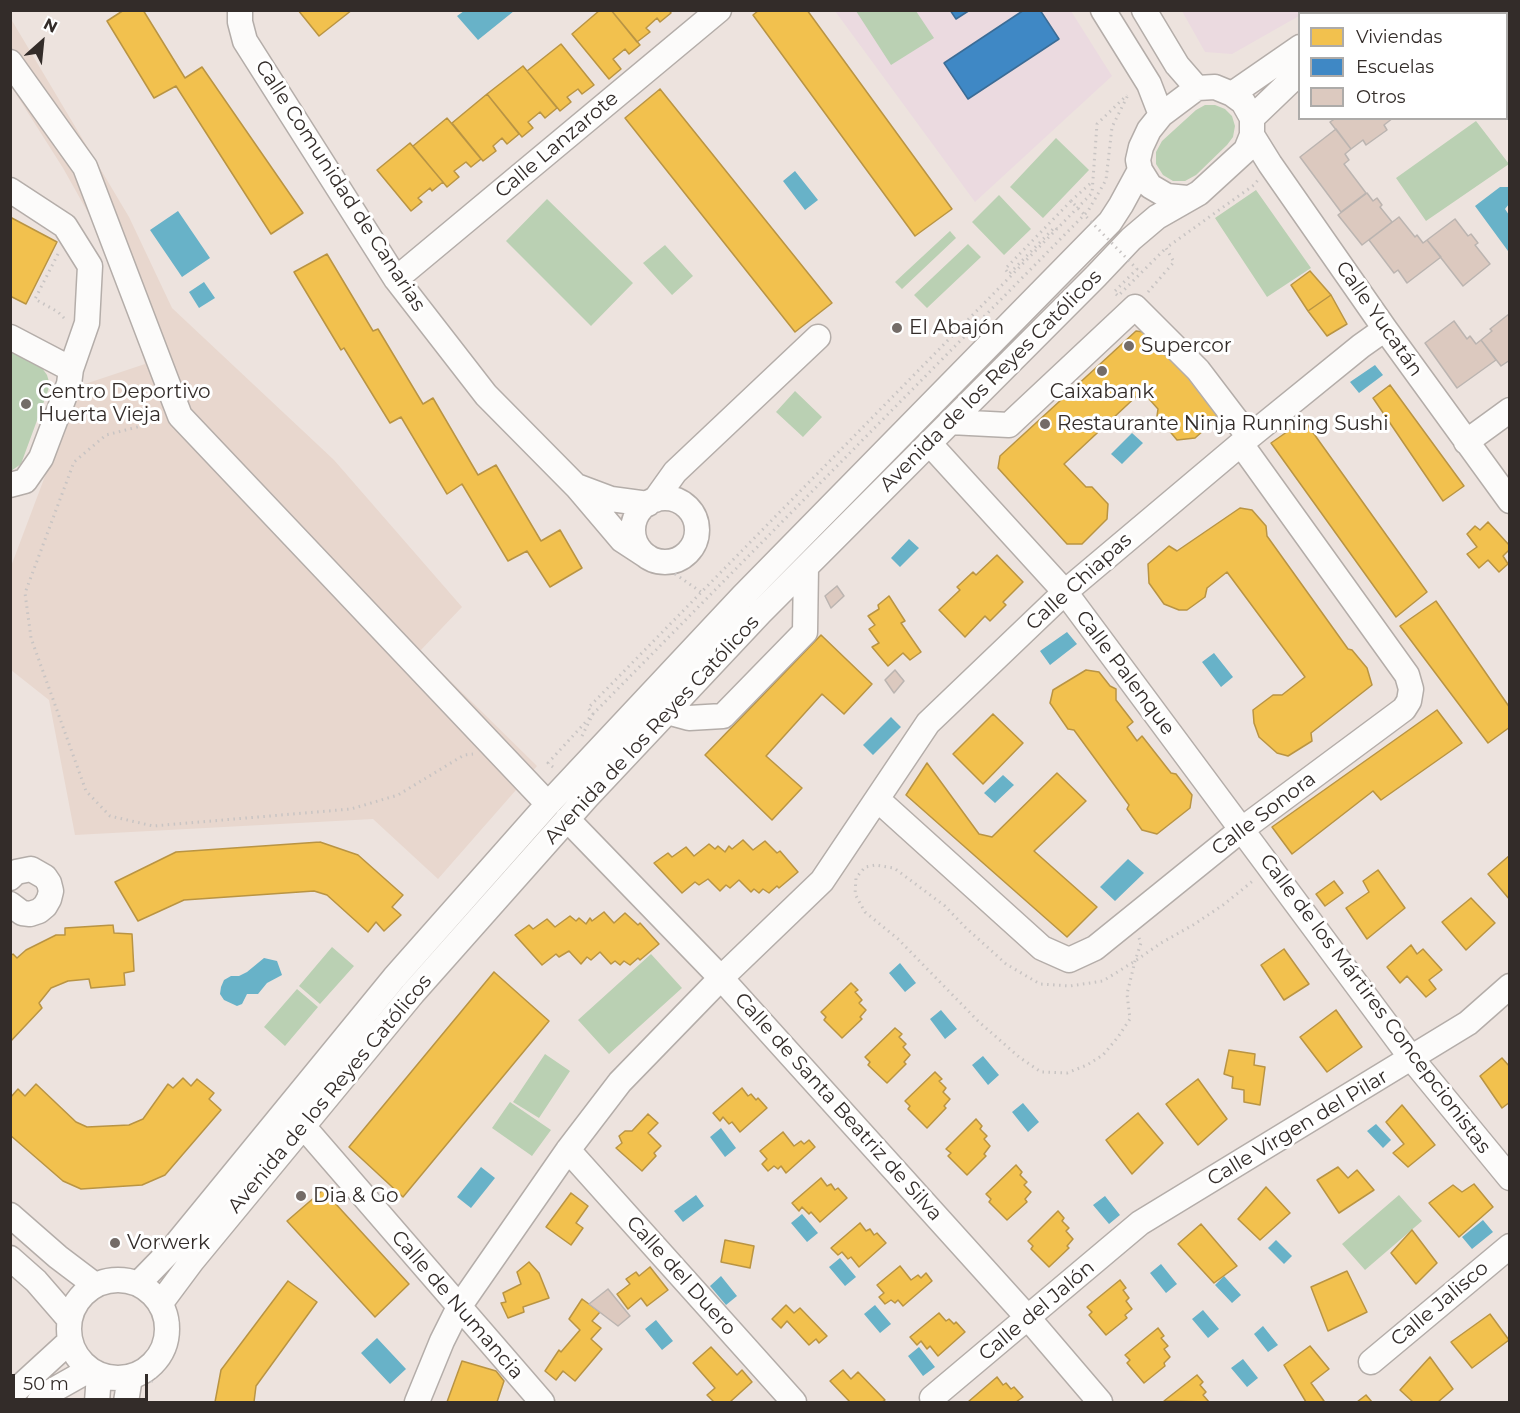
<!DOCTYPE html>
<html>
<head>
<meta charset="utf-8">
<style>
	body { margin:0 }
	#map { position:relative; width:1520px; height:1413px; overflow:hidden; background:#ede3de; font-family:Montserrat,sans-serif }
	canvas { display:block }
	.frame { position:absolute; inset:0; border:12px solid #332c29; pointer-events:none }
	.legend { position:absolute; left:1298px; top:12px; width:210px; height:108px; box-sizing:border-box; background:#fff; border:2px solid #adaba9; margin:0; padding:8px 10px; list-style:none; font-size:18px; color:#332c29 }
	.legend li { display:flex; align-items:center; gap:12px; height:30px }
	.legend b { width:30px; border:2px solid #adaba9 }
	.north { position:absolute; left:12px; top:12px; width:60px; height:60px; -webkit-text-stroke:4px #fff; paint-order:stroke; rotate:27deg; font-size:16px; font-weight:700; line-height:24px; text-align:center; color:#332c29 }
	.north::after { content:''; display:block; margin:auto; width:21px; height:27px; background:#332c29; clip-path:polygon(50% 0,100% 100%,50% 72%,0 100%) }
	.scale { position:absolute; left:12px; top:1374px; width:136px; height:27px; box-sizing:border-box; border:3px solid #332c29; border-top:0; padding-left:8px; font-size:18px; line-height:21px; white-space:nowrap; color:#332c29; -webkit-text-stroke:4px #fff; paint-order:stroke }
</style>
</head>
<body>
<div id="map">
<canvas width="1520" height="1413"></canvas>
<div class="frame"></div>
<ul class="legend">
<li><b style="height:16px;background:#f2c14e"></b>Viviendas</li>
<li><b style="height:16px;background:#3f88c5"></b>Escuelas</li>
<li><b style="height:16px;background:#dcc9bf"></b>Otros</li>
</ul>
<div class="north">N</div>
<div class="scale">50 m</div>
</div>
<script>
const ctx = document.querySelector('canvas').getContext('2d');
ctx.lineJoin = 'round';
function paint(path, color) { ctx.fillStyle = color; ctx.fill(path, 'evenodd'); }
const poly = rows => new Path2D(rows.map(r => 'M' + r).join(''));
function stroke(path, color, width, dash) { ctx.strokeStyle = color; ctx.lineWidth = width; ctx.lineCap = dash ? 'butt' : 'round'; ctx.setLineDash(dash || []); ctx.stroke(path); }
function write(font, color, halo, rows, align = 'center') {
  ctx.font = font + ' Montserrat,sans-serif'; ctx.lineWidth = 6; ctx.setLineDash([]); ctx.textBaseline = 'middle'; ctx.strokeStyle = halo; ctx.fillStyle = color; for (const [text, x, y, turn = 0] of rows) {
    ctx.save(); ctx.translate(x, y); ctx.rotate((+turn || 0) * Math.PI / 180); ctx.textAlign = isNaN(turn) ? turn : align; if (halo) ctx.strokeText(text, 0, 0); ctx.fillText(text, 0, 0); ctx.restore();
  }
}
paint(poly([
	[11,19,129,217,172,308,334,460,462,607,420,651,537,766,438,879,373,819,75,835,49,700,11,670,10,569,79,386,145,364,114,259,63,168,11,86]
]), '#e8d7ce');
paint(poly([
	[835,11,1071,11,1112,76,975,202],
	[1182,11,1310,11,1300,14,1299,16,1232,54,1205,52]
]), '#ebdae0');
paint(poly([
	[856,11,916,11,934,38,891,65],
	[1205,105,1215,105,1225,109,1232,116,1235,126,1233,137,1227,145,1196,175,1185,181,1173,181,1163,175,1156,164,1156,152,1162,141,1196,110],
	[1476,121,1509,164,1426,221,1396,178],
	[1056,138,1089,170,1043,218,1010,187],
	[1256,190,1311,268,1267,297,1215,218],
	[999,195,1031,229,1004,255,972,222],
	[547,199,633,283,591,326,506,241],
	[950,231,956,238,902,289,895,282],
	[968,244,981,257,927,308,914,295],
	[665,245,693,276,672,295,643,263],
	[10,350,42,368,47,375,50,385,21,464,11,471],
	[795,391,822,417,803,437,776,412],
	[332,947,354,966,320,1004,299,986],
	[651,954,682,988,609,1054,578,1020],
	[297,989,318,1007,285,1046,264,1027],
	[545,1054,570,1071,539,1118,513,1102],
	[510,1102,551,1130,532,1156,492,1128],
	[1399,1195,1422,1221,1365,1270,1342,1244]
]), '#bad0b3');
paint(poly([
	[464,11,464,10,514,11,478,40,457,16],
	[795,171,818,200,805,210,783,181],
	[1500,187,1509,187,1509,204,1505,209,1509,215,1510,250,1508,251,1475,206],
	[178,211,210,258,182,277,150,230],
	[204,282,215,298,199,308,189,292],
	[1375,365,1383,375,1359,393,1350,382],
	[1132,433,1143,443,1122,464,1111,454],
	[909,539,919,548,900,567,891,558],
	[1067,632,1077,644,1050,665,1040,651],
	[1214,653,1233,677,1221,687,1202,662],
	[891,717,901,727,873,755,863,745],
	[1003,775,1014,785,995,803,984,793],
	[1128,859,1144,873,1115,901,1100,887],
	[264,958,277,961,282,975,267,983,258,994,247,994,242,1004,237,1006,224,1000,220,994,221,987,224,980,231,976,239,976,247,972],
	[900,963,916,983,905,992,889,973],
	[941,1010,957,1029,945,1039,930,1019],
	[983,1056,999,1075,988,1085,972,1065],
	[1023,1103,1039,1122,1028,1132,1012,1112],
	[1376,1124,1391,1140,1383,1148,1367,1131],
	[721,1128,736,1148,725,1157,710,1137],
	[481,1167,495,1178,471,1208,457,1197],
	[696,1195,704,1206,683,1222,674,1211],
	[1105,1196,1120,1215,1109,1224,1093,1205],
	[802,1214,818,1233,807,1242,791,1223],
	[1483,1220,1493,1232,1472,1249,1462,1237],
	[1276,1240,1292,1256,1284,1264,1268,1248],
	[840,1258,856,1277,845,1286,829,1267],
	[1161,1264,1177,1284,1166,1293,1150,1273],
	[721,1276,737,1296,726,1305,710,1286],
	[1224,1276,1241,1295,1232,1303,1215,1285],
	[875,1305,891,1324,880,1333,864,1314],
	[1203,1310,1219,1329,1208,1338,1192,1319],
	[656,1320,673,1341,662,1350,645,1329],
	[1263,1326,1278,1345,1268,1352,1254,1334],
	[377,1338,406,1369,390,1384,361,1353],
	[919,1347,935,1367,923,1376,908,1356],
	[1243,1359,1258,1378,1247,1387,1231,1368]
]), '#68b2c8');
const homes = poly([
	[124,10,143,10,185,78,202,67,303,213,271,234,176,86,154,98,107,21,124,10],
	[298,10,352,10,319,36,298,10],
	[600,10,611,10,640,45,629,54,625,49,613,59,621,69,609,79,572,34,600,10],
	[611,10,669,10,671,13,660,22,657,18,646,28,650,32,637,42,611,10],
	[759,10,807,10,952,209,915,236,753,15,759,10],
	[561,44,594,85,582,94,578,89,567,97,571,102,560,111,527,71,561,44],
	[523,66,557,108,545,118,540,112,528,122,533,128,522,137,487,94,523,66],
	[660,89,832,303,795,332,625,118,660,89],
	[487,94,519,134,507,144,502,138,493,146,496,151,483,161,452,123,487,94],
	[447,118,481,159,471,167,466,162,454,171,459,177,447,187,413,146,447,118],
	[410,143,443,182,432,191,430,188,418,198,422,202,411,211,377,170,410,143],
	[10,217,57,242,26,304,10,296,10,217],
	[327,254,373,331,378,329,423,404,433,398,478,475,496,465,541,541,560,530,582,568,550,587,527,551,508,561,462,484,447,494,401,417,390,423,344,348,341,350,294,272,327,254],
	[1310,271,1331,295,1308,311,1291,285,1310,271],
	[1331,295,1347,324,1327,336,1308,311,1331,295],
	[1136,331,1152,333,1171,351,1169,358,1195,383,1219,412,1212,423,1195,438,1177,440,1157,416,1158,409,1142,391,1064,464,1086,487,1092,487,1108,504,1107,519,1082,544,1067,544,998,468,1000,456,1136,331],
	[1390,385,1464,486,1443,501,1373,398,1390,385],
	[1304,420,1427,592,1396,617,1271,443,1304,420],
	[1240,508,1252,510,1266,526,1267,536,1348,649,1352,650,1367,668,1372,685,1311,733,1312,741,1288,756,1277,753,1259,737,1254,723,1253,710,1273,695,1282,695,1305,677,1227,572,1207,588,1205,597,1187,610,1179,610,1164,604,1149,583,1148,564,1169,546,1177,551,1240,508],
	[1488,522,1510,546,1510,549,1503,556,1508,564,1499,572,1488,560,1479,568,1467,554,1477,547,1467,534,1475,526,1480,530,1488,522],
	[997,555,1023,582,1003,602,1006,605,990,621,985,616,965,637,939,610,960,590,957,587,973,572,976,575,997,555],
	[889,596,905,621,901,623,921,652,910,660,903,653,888,666,872,647,879,643,869,629,875,625,868,616,879,609,878,605,889,596],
	[1436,601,1510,708,1510,727,1488,743,1400,626,1436,601],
	[821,635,872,684,844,714,822,694,766,756,802,788,772,820,705,755,821,635],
	[1086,670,1099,672,1110,686,1116,689,1116,700,1133,722,1127,727,1137,741,1142,736,1171,773,1176,774,1192,795,1190,808,1157,834,1142,830,1127,809,1129,805,1074,730,1068,729,1050,703,1053,690,1086,670],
	[1437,710,1462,743,1381,800,1373,791,1292,854,1272,827,1437,710],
	[993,714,1023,743,983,784,953,754,993,714],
	[927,763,979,834,992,837,1057,773,1086,801,1034,851,1097,907,1067,937,906,795,927,763],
	[743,840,753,850,765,841,777,853,780,851,798,872,779,888,777,886,769,893,763,889,759,893,754,889,751,892,739,880,730,888,726,885,720,891,708,879,699,885,695,882,682,893,654,863,668,853,672,857,686,847,694,856,709,844,715,849,718,846,725,852,729,846,732,849,743,840],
	[320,842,358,855,403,895,392,907,401,915,384,931,376,922,368,932,327,895,314,891,184,900,138,921,115,882,176,852,320,842],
	[1510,855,1510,900,1488,874,1510,855],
	[1378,870,1405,908,1367,939,1346,908,1369,892,1363,881,1378,870],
	[1334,881,1343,893,1325,906,1316,894,1334,881],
	[1471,898,1495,923,1466,950,1442,922,1471,898],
	[604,912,614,923,625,913,638,925,640,923,659,944,640,960,638,958,630,965,624,961,620,965,615,961,611,964,600,952,591,960,587,957,581,964,569,951,559,957,556,954,542,965,515,935,529,925,533,929,547,919,555,927,570,916,576,921,579,918,586,924,590,918,592,921,604,912],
	[113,925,114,933,132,934,134,971,124,973,125,985,91,988,89,979,68,981,51,988,39,1003,42,1008,10,1042,10,956,13,954,17,958,26,950,56,935,65,935,65,928,113,925],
	[1411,945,1417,954,1423,949,1442,970,1429,980,1436,989,1426,997,1407,976,1400,983,1387,967,1411,945],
	[1284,949,1309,984,1284,1000,1261,965,1284,949],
	[494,972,549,1021,403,1197,349,1147,494,972],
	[851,983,858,990,855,992,862,1000,859,1003,866,1010,860,1017,862,1019,842,1038,824,1020,826,1017,821,1012,851,983],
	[1336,1010,1362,1047,1327,1072,1300,1037,1336,1010],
	[895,1028,902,1034,899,1037,906,1044,903,1047,910,1055,904,1062,906,1064,887,1083,868,1065,870,1062,865,1057,895,1028],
	[1229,1050,1255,1054,1254,1065,1265,1067,1260,1105,1244,1102,1244,1090,1232,1088,1233,1077,1224,1074,1229,1050],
	[1502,1058,1510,1067,1510,1102,1502,1108,1480,1076,1502,1058],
	[935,1072,942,1079,939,1081,946,1088,943,1092,950,1099,944,1106,946,1108,927,1128,908,1109,910,1106,905,1101,935,1072],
	[183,1078,191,1086,197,1079,214,1093,209,1099,221,1110,165,1175,142,1185,81,1189,63,1181,10,1135,10,1098,18,1089,25,1096,36,1084,76,1122,87,1127,129,1125,143,1119,168,1084,173,1088,183,1078],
	[1198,1079,1227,1119,1198,1145,1166,1104,1198,1079],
	[742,1088,748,1096,751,1094,756,1100,758,1098,767,1108,740,1132,732,1122,729,1124,723,1117,720,1121,713,1113,742,1088],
	[1402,1105,1435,1145,1408,1167,1393,1153,1404,1144,1386,1122,1402,1105],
	[1138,1113,1163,1143,1132,1174,1106,1140,1138,1113],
	[648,1114,658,1123,648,1133,661,1146,654,1153,656,1156,642,1171,616,1148,622,1143,619,1136,625,1131,632,1131,648,1114],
	[976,1119,982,1126,980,1129,987,1136,984,1139,990,1146,984,1154,986,1156,967,1175,948,1156,951,1153,946,1149,976,1119],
	[783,1132,794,1146,801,1141,804,1144,809,1140,815,1147,786,1173,781,1166,778,1169,774,1166,768,1171,762,1164,767,1159,760,1151,783,1132],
	[1016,1165,1022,1172,1020,1175,1027,1182,1024,1185,1031,1192,1025,1199,1027,1202,1007,1220,989,1202,991,1199,986,1194,1016,1165],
	[1338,1167,1348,1178,1357,1170,1374,1190,1339,1213,1317,1180,1338,1167],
	[821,1178,827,1186,831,1184,835,1190,838,1188,847,1198,820,1222,811,1212,809,1214,802,1207,799,1211,792,1203,821,1178],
	[1474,1184,1493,1207,1459,1237,1429,1203,1453,1185,1462,1192,1474,1184],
	[1266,1187,1290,1213,1260,1240,1238,1219,1266,1187],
	[323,1190,409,1284,375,1317,287,1221,323,1190],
	[571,1193,588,1206,576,1223,583,1228,571,1245,546,1227,571,1193],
	[1058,1211,1064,1218,1062,1221,1069,1228,1066,1231,1073,1239,1067,1246,1069,1248,1049,1267,1031,1249,1033,1246,1028,1241,1058,1211],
	[860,1223,866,1231,870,1229,874,1235,877,1233,886,1243,859,1267,851,1257,848,1259,842,1252,838,1255,831,1248,860,1223],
	[1201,1224,1237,1266,1214,1283,1178,1244,1201,1224],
	[1412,1230,1437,1263,1416,1284,1391,1253,1412,1230],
	[725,1240,754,1246,750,1268,721,1262,725,1240],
	[529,1262,539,1273,549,1298,523,1307,524,1312,508,1318,501,1303,506,1302,503,1293,521,1284,517,1272,529,1262],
	[900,1266,911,1280,918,1275,921,1278,926,1273,932,1281,903,1306,898,1300,895,1303,891,1300,885,1304,879,1297,884,1293,877,1285,900,1266],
	[650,1267,668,1290,647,1306,641,1298,628,1309,617,1294,630,1284,626,1279,636,1272,639,1276,650,1267],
	[1347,1271,1367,1312,1328,1331,1311,1287,1347,1271],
	[1120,1280,1126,1288,1123,1290,1129,1298,1126,1301,1132,1309,1125,1315,1127,1318,1106,1335,1089,1315,1092,1312,1087,1307,1120,1280],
	[288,1281,317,1302,256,1386,254,1402,215,1402,221,1370,288,1281],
	[582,1299,600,1312,592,1321,601,1328,591,1339,602,1349,575,1381,563,1371,556,1380,545,1371,559,1350,561,1352,580,1330,569,1319,582,1299],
	[786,1305,794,1313,800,1308,827,1336,819,1343,816,1339,809,1345,787,1321,781,1328,772,1319,786,1305],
	[939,1313,946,1321,949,1319,954,1324,956,1322,965,1332,938,1356,930,1346,927,1349,921,1341,917,1345,910,1337,939,1313],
	[1490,1314,1509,1340,1472,1368,1451,1342,1490,1314],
	[1158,1328,1164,1336,1161,1338,1168,1346,1164,1349,1170,1357,1164,1363,1165,1366,1144,1383,1127,1363,1130,1360,1125,1355,1158,1328],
	[1310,1346,1329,1369,1311,1383,1324,1401,1322,1402,1306,1402,1284,1365,1310,1346],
	[711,1347,737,1375,742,1370,752,1382,730,1402,714,1402,707,1395,715,1388,693,1363,711,1347],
	[1430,1357,1453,1389,1438,1402,1413,1402,1400,1390,1430,1357],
	[462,1361,496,1371,504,1381,497,1402,447,1402,462,1361],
	[843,1370,851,1379,858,1372,885,1400,882,1402,850,1402,830,1381,843,1370],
	[1197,1375,1203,1382,1200,1385,1206,1392,1203,1395,1209,1402,1164,1401,1197,1375],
	[997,1377,1003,1385,1006,1383,1011,1389,1014,1387,1023,1397,1016,1402,968,1402,997,1377],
	[1366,1395,1372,1402,1357,1402,1366,1395]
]);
paint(homes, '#f2c14e');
stroke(homes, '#b99443', 1.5);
const schools = poly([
	[950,10,970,10,956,19,950,10],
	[1024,10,1040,10,1059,39,968,99,944,63,1024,10]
]);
paint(schools, '#3f88c5');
stroke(schools, '#3b6c96', 1.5);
const building = poly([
	[1510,53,1510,91,1506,87,1506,55,1510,53],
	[1336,118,1393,118,1384,125,1387,130,1366,145,1363,140,1351,149,1330,122,1336,118],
	[1336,129,1351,149,1345,154,1349,160,1344,164,1366,193,1341,212,1300,157,1336,129],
	[1367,193,1373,201,1377,198,1382,205,1380,207,1392,222,1362,245,1338,215,1367,193],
	[1399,217,1415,237,1417,235,1423,243,1427,240,1441,257,1407,283,1398,270,1394,273,1369,240,1399,217],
	[1455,219,1468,236,1471,234,1478,243,1475,245,1490,264,1463,286,1427,240,1455,219],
	[1509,314,1510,360,1501,366,1481,340,1492,331,1490,329,1509,314],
	[1454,321,1467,339,1470,336,1476,344,1481,340,1496,360,1457,388,1425,343,1454,321],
	[837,586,844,596,831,608,825,596,837,586],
	[895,670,904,681,894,693,885,680,895,670],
	[608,1289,630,1316,618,1326,589,1304,608,1289]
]);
paint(building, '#dcc9bf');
stroke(building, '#bbb4b0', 1.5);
const minor = poly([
	[240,10,240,22,245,41,396,279,486,395,577,487,622,540,648,557],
	[1103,10,1149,84,1161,115],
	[1144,10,1177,65,1197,88],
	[1345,14,1349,10],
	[1376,14,1380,10],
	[1440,14,1443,10],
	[10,62,85,167,180,416,548,804],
	[1232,94,1300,47],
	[1252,118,1300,72],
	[1252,135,1270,164,1385,329,1510,501],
	[10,190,65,226,90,266,87,323,71,369,69,384,41,458,25,481,10,485],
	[396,279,719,10],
	[10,337,71,369],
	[950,422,1009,425,1135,307,1198,370,1249,437],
	[1466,442,1510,410],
	[929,443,1065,592,1412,1059,1510,1178],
	[579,487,611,499,648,504],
	'633 530a32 32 0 1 1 64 0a32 32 0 1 1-64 0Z',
	[655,500,675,472,818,337],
	[667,712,689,718,723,716,805,632,806,567],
	[877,799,1042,948,1069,960,1095,948,1241,830,1404,709,1409,701,1411,689,1407,675,1241,444],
	[567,819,721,978,1029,1319,1100,1402],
	[10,878,16,872,31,869,45,877,49,883,51,891,49,899,45,906,39,911,30,914,22,913,10,904],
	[303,1126,542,1402],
	[568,1150,794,1402],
	[10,1215,58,1257,95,1285],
	[10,1258,36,1281,69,1319],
	'69 1329a49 49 0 1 1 98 0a49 49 0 1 1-98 0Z',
	[138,1284,173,1248,394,978,548,804,742,597,1110,222,1121,205,1140,170],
	[160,1304,192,1261,413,993,587,797,667,712,760,613,1096,276,1131,239,1157,217,1199,193,1246,150,1252,135,1252,118,1243,102,1232,94,1215,87,1197,88,1161,115,1149,130,1141,147,1138,160,1140,170,1150,186,1167,196,1187,198],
	[1371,1362,1510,1246],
	[10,1396,70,1341],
	[932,1398,1140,1223,1468,1023,1510,986],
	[39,1402,50,1392,89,1370],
	[97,1402,99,1375],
	[126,1402,130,1377],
	[417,1402,442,1341,459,1307,568,1150,620,1082,721,978,822,881,928,723,1065,592,1249,437,1361,346,1385,329]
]);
stroke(minor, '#b4ada9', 27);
stroke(poly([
	[1071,201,1092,182],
	[58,254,35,299,58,312,66,320],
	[1148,292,1174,262,1166,248,1254,185,1258,180],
	[161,421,106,435,74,462,25,593,31,638,86,791,110,816,153,826,351,809,398,795,464,755,473,754],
	[665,567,701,592],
	[582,736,593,714,1088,211,1106,180,1112,127,1129,93],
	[553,767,548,763,593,714,588,708,1092,193,1097,124,1127,95],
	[1139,938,1141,943,1135,961,1127,994,1130,1019,1118,1037,1103,1055,1087,1065,1067,1073,1041,1072,1019,1057,978,1021,898,939,865,912,855,894,856,878,865,867,876,865,894,868,945,906,965,927,1006,964,1040,984,1070,986,1103,981,1135,961,1161,943,1193,925,1223,905,1254,880],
	[151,1382,168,1358,176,1335,178,1317]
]), '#c8c4c3', 3, [1.5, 4.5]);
stroke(minor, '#fcfbfa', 24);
stroke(poly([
	[1057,229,1055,227,1009,274,1005,269,1071,201,1137,269,1114,292,1118,296,1166,248]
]), '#c8c4c3', 3, [1.5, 4.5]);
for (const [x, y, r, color] of [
	[897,328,6,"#746c68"],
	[1129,346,6,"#746c68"],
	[1102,371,6,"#746c68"],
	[26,404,6,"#746c68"],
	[1045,424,6,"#746c68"],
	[301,1196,6,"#746c68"],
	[115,1243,6,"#746c68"]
]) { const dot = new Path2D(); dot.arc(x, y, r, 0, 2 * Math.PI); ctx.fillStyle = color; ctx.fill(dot); stroke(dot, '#fff', 2); }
write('20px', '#332c29', '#fff', [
	["Calle Lanzarote",557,145,-40],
	["Calle Comunidad de Canarias",340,186,57],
	["Calle Yucatán",1379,319,55],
	["Avenida de los Reyes Católicos",991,381,-45],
	["Calle Chiapas",1079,582,-42],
	["Calle Palenque",1125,673,53],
	["Avenida de los Reyes Católicos",652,730,-47],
	["Calle Sonora",1264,814,-37],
	["Calle de los Mártires Concepcionistas",1375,1004,53],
	["Avenida de los Reyes Católicos",330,1094,-50],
	["Calle de Santa Beatriz de Silva",838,1107,48],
	["Calle Virgen del Pilar",1298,1128,-31],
	["Calle del Duero",681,1276,48],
	["Calle Jalisco",1440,1304,-40],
	["Calle de Numancia",457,1305,49],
	["Calle del Jalón",1037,1311,-40]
]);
write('20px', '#332c29', '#fff', [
	["El Abajón",909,328],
	["Supercor",1141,346],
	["Centro Deportivo",38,392],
	["Huerta Vieja",38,415],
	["Caixabank",1102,392,"center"],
	["Restaurante Ninja Running Sushi",1057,424],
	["Dia & Go",313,1196],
	["Vorwerk",127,1243]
], 'left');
</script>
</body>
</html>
